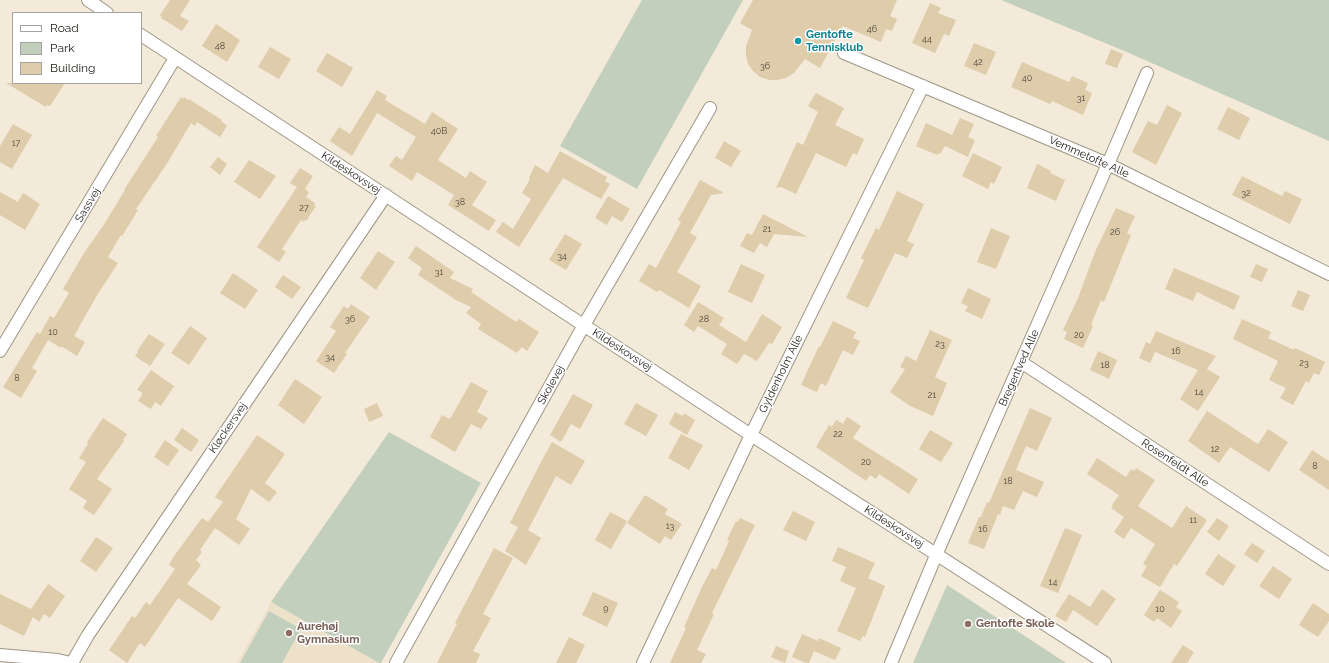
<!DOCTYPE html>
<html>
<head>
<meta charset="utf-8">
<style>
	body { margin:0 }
	#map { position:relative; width:1329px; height:663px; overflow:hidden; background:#f3ead9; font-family:Raleway,sans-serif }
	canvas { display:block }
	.legend { position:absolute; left:12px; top:12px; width:130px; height:72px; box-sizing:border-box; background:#fff; border:1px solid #a5a3a1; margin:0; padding:5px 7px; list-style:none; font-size:12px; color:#1d1913 }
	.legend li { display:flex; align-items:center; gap:8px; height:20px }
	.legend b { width:20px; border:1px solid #a5a3a1 }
</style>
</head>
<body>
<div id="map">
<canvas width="1329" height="663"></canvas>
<ul class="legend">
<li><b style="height:5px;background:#fff"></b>Road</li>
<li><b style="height:11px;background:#c2cfbc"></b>Park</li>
<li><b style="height:11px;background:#deccab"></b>Building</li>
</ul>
</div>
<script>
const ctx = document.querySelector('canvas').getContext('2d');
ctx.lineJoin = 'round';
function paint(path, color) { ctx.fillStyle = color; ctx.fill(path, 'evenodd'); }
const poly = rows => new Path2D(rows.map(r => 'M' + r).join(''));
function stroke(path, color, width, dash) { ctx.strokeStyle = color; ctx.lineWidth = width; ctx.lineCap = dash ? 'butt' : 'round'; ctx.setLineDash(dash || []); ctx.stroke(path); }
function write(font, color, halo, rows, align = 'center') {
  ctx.font = font + ' Raleway,sans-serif'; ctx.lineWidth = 3; ctx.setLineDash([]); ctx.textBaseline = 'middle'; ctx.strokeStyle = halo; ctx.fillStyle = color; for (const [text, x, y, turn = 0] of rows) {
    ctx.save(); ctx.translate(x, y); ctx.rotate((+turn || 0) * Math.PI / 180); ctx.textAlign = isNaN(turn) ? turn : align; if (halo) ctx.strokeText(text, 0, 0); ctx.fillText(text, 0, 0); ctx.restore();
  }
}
paint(poly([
	[271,602,379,663,237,663]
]), '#eee1c9');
paint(poly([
	[642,0,743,0,637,189,560,146],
	[1001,0,1329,0,1329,141,1122,50],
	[389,432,481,483,381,663,379,663,271,602],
	[947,585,1066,663,913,663],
	[269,611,301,629,282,663,240,663]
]), '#c2cfbc');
paint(poly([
	[170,0,190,0,180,16,189,21,182,31,161,18,162,17,160,15],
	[753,0,897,0,890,16,897,19,892,31,886,29,881,42,843,26,820,68,805,59,794,73,786,78,777,80,769,80,760,77,753,71,748,64,746,55,746,46,752,30,740,23],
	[930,3,941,8,938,13,956,20,949,36,944,34,935,53,912,43],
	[216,24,240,40,227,62,202,46],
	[974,43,996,52,986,75,964,66],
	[270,47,291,59,279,79,258,67],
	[1111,49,1123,54,1117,68,1105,64],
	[327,53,353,68,342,87,316,71],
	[1022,62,1069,82,1072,76,1088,83,1085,90,1092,93,1083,115,1052,101,1050,104,1011,87],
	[6,83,65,83,50,106,47,105,46,107],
	[377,90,387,96,385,100,425,124,432,112,458,129,438,160,466,178,470,171,487,182,472,205,496,220,489,231,448,205,454,195,417,172,412,181,389,166,396,156,402,160,416,137,377,113,352,156,330,141,339,127,350,134],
	[816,93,844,108,835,125,864,139,857,155,853,153,846,167,816,153,796,194,781,187,776,188,797,142,803,145,818,112,808,106],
	[181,97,183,99,184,97,188,100,189,99,222,120,221,121,227,126,220,137,197,122,195,126,191,123,168,162,136,209,138,210,122,236,121,235,108,257,118,263,96,297,74,336,85,342,77,356,61,346,61,348,48,340,32,368,37,371,21,398,3,387,37,332,40,334,50,316,54,318,69,293,63,289,84,253,103,226,125,190,124,190,158,137,156,136],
	[1167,105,1182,113,1156,165,1132,152,1148,121,1157,125],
	[1228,107,1250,118,1239,140,1217,129],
	[960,118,974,124,968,137,975,140,968,157,945,146,940,154,938,153,937,155,916,146,926,123,952,135],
	[13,124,32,135,12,169,0,162,0,146],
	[724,141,741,151,731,167,715,158],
	[560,151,607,177,605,181,610,184,601,199,563,178,519,247,496,232,503,222,513,229,531,199,522,193,530,179,529,178,535,165,548,173],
	[973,153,1002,167,994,184,991,182,988,189,962,176],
	[218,157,227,164,220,175,210,167],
	[249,160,276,176,260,199,234,182],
	[1037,164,1051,171,1050,173,1065,180,1056,201,1027,188],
	[300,168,313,176,305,189,309,192,306,197,315,203,314,205,316,206,306,221,304,220,303,222,301,220,282,249,286,252,279,262,257,247,297,187,290,183],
	[1242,176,1282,196,1285,191,1302,199,1290,224,1232,195],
	[700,180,724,193,711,195,690,233,697,237,677,272,701,286,689,308,659,290,657,292,639,281,649,264,656,268,681,222,678,220],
	[897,191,924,204,907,241,914,244,907,258,895,253,868,308,846,298,864,260,861,258,876,228,879,230],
	[0,192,18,202,23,193,40,204,25,230,0,215],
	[608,196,630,209,622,222,612,216,607,225,595,218],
	[1116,208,1135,216,1127,233,1131,235,1104,302,1101,300,1091,325,1093,326,1083,348,1064,339,1067,332,1063,330,1078,298,1095,252],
	[763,214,808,237,774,234,767,247,760,243,754,253,740,246,747,233,752,235],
	[991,228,1010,236,996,269,977,262],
	[565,234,582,244,566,270,549,260],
	[416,246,454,272,450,278,473,289,471,292,516,322,519,319,539,332,527,351,522,347,517,353,478,329,481,324,466,313,471,307,456,300,418,275,422,268,408,258],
	[378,251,395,262,376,290,360,278],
	[741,264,765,275,752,303,728,292],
	[1256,264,1268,269,1262,282,1250,277],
	[1174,268,1240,296,1234,310,1197,292,1193,301,1165,289],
	[233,273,258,290,245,309,220,293],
	[283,275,301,287,292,299,275,287],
	[968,288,991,299,982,319,965,311,968,306,961,303],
	[1298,290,1310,295,1303,311,1291,306],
	[698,302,724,318,719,325,746,342,762,314,782,327,772,344,769,343,757,361,744,354,737,364,721,354,727,344,698,326,694,332,684,325],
	[351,304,370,317,345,353,347,354,334,373,316,361,336,331,330,327,344,306,348,309],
	[1242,319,1271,332,1268,338,1294,350,1295,348,1325,362,1319,375,1314,373,1309,383,1306,381,1293,405,1280,398,1286,388,1269,380,1278,361,1233,339],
	[833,321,856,332,853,338,860,341,853,355,843,350,826,386,821,383,817,392,801,385,819,346,820,347],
	[190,326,207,338,189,365,171,353],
	[930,330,952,340,935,377,947,383,933,416,910,406,890,392,905,369,900,367,906,356,916,361],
	[1156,331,1216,356,1207,369,1220,377,1198,411,1180,399,1198,370,1155,352,1150,363,1139,358,1146,342,1150,344],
	[149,334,165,344,150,366,135,356,138,352,137,351],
	[1098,351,1117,360,1109,379,1090,370],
	[151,370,174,386,161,406,155,402,151,409,138,401,143,393,137,390],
	[295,379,322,397,304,424,278,405],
	[471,382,488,391,477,412,488,418,481,429,471,424,455,452,430,437,442,415,450,419],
	[573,394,593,405,580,429,571,424,561,442,550,435],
	[377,403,383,416,369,422,364,409],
	[636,403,658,415,646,436,624,424],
	[1030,408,1052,418,1037,451,1026,446,1016,470,1044,482,1037,497,1023,491,1014,510,1003,506,1000,515,998,514,984,549,968,543,979,517,981,517,987,502,989,503],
	[1207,411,1258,444,1268,429,1288,442,1269,472,1230,447,1219,463,1188,441],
	[675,412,683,416,684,413,695,420,687,435,669,424],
	[847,417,861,426,853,438,918,479,909,494,879,474,876,479,870,475,866,481,816,447,829,425,832,427,836,420,843,424],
	[103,418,127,434,123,440,124,441,97,479,112,489,94,515,83,508,87,501,69,489,86,462,79,458,88,444,87,442],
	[182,428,199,440,191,452,174,440],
	[930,430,953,443,941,462,919,449],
	[681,434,703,445,689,470,668,458],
	[257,435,285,454,265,483,277,492,269,502,251,489,236,519,250,529,239,545,215,528,200,550,202,552,196,560,201,565,187,584,221,607,212,621,178,598,145,647,140,643,127,663,109,650,132,616,135,618,146,602,150,605,175,569,169,565,174,556,202,518,208,522,223,502,215,497],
	[165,440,179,450,168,466,154,457],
	[552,442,585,461,571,485,556,476,528,530,541,538,526,565,505,551,518,527,510,523,541,462],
	[1312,450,1329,461,1329,490,1299,470],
	[1097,458,1126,477,1131,469,1134,471,1136,468,1155,480,1138,506,1172,528,1186,506,1207,520,1177,566,1174,564,1160,587,1141,576,1147,566,1143,564,1155,544,1131,528,1124,539,1114,532,1124,517,1111,508,1113,506,1112,505,1119,495,1087,474],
	[645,495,668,509,665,514,682,524,671,540,665,536,660,544,627,523],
	[793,511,815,522,806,541,783,530],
	[610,512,627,521,611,549,595,540],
	[740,518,755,525,712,613,714,614,697,650,706,654,701,663,670,663,686,628,684,627,702,587,712,568,716,570,729,541,727,540,736,521,738,522],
	[1217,518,1229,526,1219,541,1207,532],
	[1065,528,1082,535,1058,593,1040,586],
	[96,537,113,548,96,572,80,561],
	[1252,543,1265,551,1257,563,1244,554],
	[838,547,875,563,868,578,885,586,865,637,863,636,860,641,837,631,856,588,840,581,846,567,832,561],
	[494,548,513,558,483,614,491,618,473,651,480,654,476,663,437,663,457,624,455,623],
	[1218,554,1236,566,1223,586,1205,574],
	[1273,566,1292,579,1279,599,1259,586],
	[48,584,65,596,50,618,44,614,39,622,33,617,24,636,0,624,0,594,31,609],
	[1102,589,1116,599,1097,626,1073,610,1066,622,1055,616,1069,594,1090,607],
	[1160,590,1179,602,1176,607,1182,611,1171,628,1157,618,1154,622,1144,615],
	[593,592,618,603,607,627,582,615],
	[1313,603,1329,614,1329,621,1318,637,1299,625],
	[802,634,818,641,819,638,841,648,835,660,814,651,809,663,806,663,792,657],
	[569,637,585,645,576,663,556,663],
	[1183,645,1194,652,1187,663,1171,663],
	[776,646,789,651,785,663,771,657]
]), '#deccab');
const minor = poly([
	[88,0,107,13],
	[141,35,751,435,1105,663],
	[844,53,1108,164,1329,274],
	[0,351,175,58],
	[1021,362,1329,564],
	[0,655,58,660,70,663],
	[72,663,88,635,386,195],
	[396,663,584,325,710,108],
	[643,663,751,435,923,86],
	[891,663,940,546,1108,164,1147,73]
]);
stroke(minor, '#9e9686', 14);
stroke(minor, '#fff', 12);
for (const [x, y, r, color] of [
	[798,41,4,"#0f9aa8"],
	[968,624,4,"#8d6e63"],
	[289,633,4,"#8d6e63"]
]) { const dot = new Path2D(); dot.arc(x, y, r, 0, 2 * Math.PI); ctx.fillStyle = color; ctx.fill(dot); stroke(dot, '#fff', 1.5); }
write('9px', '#4d4639', null, [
	["46",872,29],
	["44",927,39],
	["48",220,46],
	["42",978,62],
	["36",765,66],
	["40",1027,78],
	["31",1081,98],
	["40B",439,131],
	["17",16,143],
	["32",1246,193],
	["38",460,202],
	["27",304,208],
	["21",767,229],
	["26",1115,232],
	["34",562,256],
	["31",439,272],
	["36",350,319],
	["28",704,319],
	["10",53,332],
	["20",1079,335],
	["23",940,344],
	["16",1176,351],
	["34",330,357],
	["23",1304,363],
	["18",1105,365],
	["8",17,378],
	["14",1199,392],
	["21",932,395],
	["22",838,434],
	["12",1215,449],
	["20",866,462],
	["8",1315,466],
	["18",1008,481],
	["11",1193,520],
	["13",670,526],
	["16",983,529],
	["14",1053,582],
	["9",606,608],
	["10",1160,609]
]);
write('bold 11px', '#0d838f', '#fff', [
	["Gentofte",806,35],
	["Tennisklub",806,48]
], 'left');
write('11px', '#1d1913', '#fff', [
	["Vemmetofte Alle",1089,157,24],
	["Kildeskovsvej",351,173,33],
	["Sassvej",88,205,-59],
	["Kildeskovsvej",622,350,33],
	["Bregentved Alle",1019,368,-66],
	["Gyldenholm Alle",781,374,-64],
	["Skolevej",551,385,-61],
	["Kløckersvej",228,428,-56],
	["Rosenfeldt Alle",1175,463,33],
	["Kildeskovsvej",894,527,33]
]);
write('bold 11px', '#785e54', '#fff', [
	["Gentofte Skole",976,624],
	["Aurehøj",297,627],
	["Gymnasium",297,640]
], 'left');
</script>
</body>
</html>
